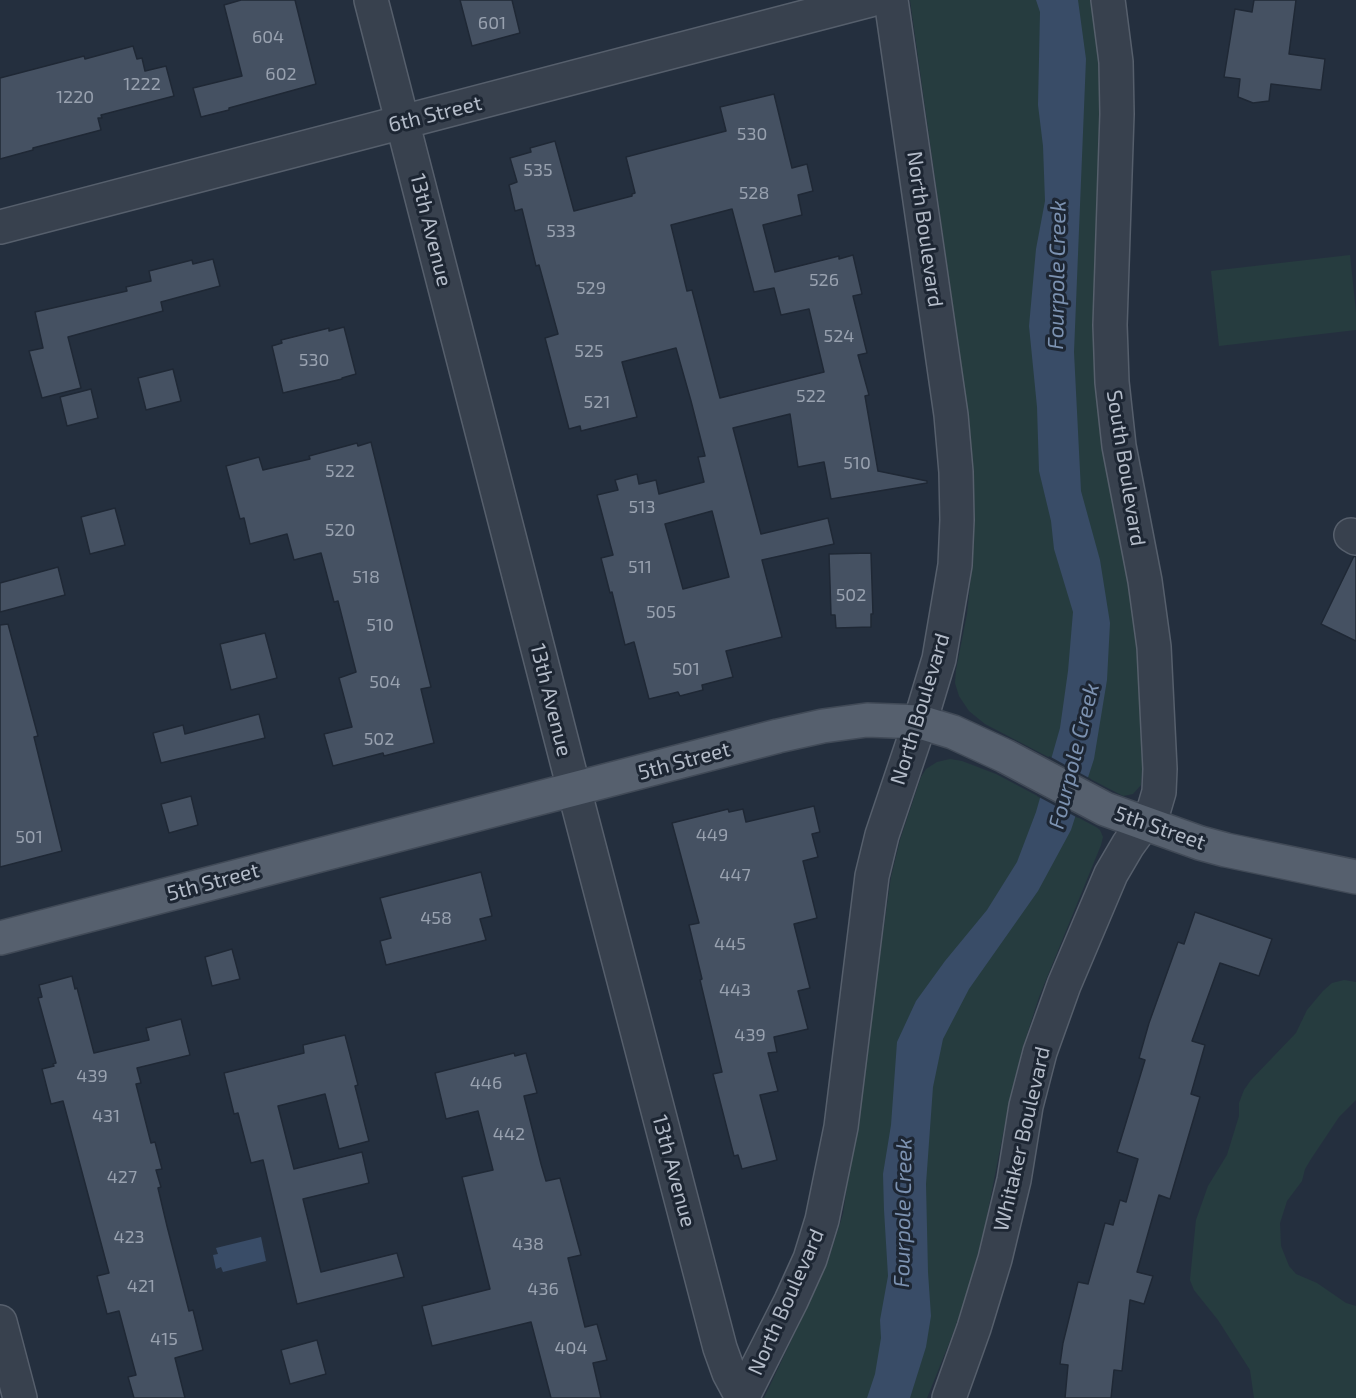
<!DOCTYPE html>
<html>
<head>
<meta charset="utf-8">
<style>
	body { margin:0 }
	canvas { display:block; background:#242f3e }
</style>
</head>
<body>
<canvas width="1356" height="1398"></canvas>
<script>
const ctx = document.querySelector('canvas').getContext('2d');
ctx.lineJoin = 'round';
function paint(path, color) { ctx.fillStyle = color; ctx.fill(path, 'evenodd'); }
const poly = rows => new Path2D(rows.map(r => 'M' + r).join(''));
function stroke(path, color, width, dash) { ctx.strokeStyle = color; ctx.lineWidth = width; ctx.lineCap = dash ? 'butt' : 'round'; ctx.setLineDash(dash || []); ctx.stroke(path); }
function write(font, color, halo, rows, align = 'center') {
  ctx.font = font + ' "Exo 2",sans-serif'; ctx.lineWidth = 6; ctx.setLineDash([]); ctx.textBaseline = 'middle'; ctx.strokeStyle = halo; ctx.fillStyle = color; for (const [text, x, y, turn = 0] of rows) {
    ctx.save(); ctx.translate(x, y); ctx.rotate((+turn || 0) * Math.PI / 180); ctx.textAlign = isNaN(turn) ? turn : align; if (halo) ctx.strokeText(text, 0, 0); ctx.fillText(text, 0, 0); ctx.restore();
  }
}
paint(poly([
	[910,0,1097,0,1144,743,1141,785,1133,794,1123,796,985,724,969,711,959,696,955,683,956,670,967,614,972,566,974,506,972,461,968,413],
	[1350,255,1356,312,1356,330,1219,346,1211,271],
	[950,759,962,761,996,774,1096,827,1100,830,1103,837,1101,845,1039,997,1022,1050,1009,1103,985,1226,969,1287,952,1336,927,1398,764,1398,811,1299,830,1255,843,1214,891,877,900,840,921,777,926,769,937,762],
	[1344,980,1356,982,1356,1100,1339,1117,1311,1159,1305,1169,1302,1181,1287,1201,1280,1223,1281,1246,1289,1266,1296,1274,1317,1283,1346,1303,1356,1306,1356,1398,1254,1398,1250,1370,1218,1320,1194,1290,1190,1280,1196,1220,1208,1186,1227,1155,1239,1116,1239,1103,1244,1090,1251,1080,1296,1033,1307,1010,1323,991,1332,983]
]), '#263c3f');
paint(poly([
	[1036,0,1078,0,1086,59,1074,352,1081,491,1100,560,1110,623,1107,680,1094,759,1071,830,1038,891,969,989,943,1039,933,1087,926,1184,928,1272,931,1316,926,1347,910,1398,867,1398,875,1374,881,1338,880,1320,888,1276,884,1210,883,1174,891,1125,897,1042,916,1001,945,961,987,910,1017,862,1036,812,1060,728,1068,671,1073,612,1054,549,1051,521,1039,471,1037,407,1029,326,1036,249,1045,201,1043,146,1038,105,1040,12],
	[261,1237,266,1261,223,1272,221,1267,216,1269,213,1255,218,1254,216,1248]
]), '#394c67');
paint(poly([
	[1049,756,1091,779,1078,818,1037,796]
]), '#242f3e');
const building = poly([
	[241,0,295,0,316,84,229,108,229,110,201,117,193,88,242,76,224,5,241,0],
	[460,0,512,0,520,33,472,46,460,0],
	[1254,0,1296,0,1289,54,1325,59,1321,90,1271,84,1269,101,1253,103,1238,97,1240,79,1224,77,1235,9,1252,12,1254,0],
	[133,46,137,59,142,58,145,71,166,66,174,96,101,115,102,118,98,118,101,130,33,148,33,150,0,159,0,78,84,56,85,59,133,46],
	[774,94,792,168,807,164,813,191,798,195,802,215,763,225,775,272,839,256,839,259,853,255,862,294,853,296,867,353,858,355,869,395,865,396,878,471,927,481,927,483,831,499,824,462,798,467,790,414,733,428,761,534,828,518,834,544,762,560,782,637,726,651,733,677,702,685,703,690,680,696,678,692,649,699,634,642,625,645,612,592,610,593,601,558,613,555,597,495,618,490,615,480,637,474,639,484,656,480,659,494,704,482,698,457,705,456,691,401,676,348,622,362,637,417,581,431,580,426,569,429,545,338,558,334,539,265,536,266,522,209,515,211,509,185,517,182,510,158,531,152,530,148,555,141,574,211,632,196,632,194,635,193,626,157,726,131,720,107,774,94],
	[732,209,754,292,774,288,781,315,809,309,824,372,720,398,692,290,687,291,671,225,732,209],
	[712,511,729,577,683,589,665,524,712,511],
	[213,259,220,286,161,302,163,311,68,337,81,388,42,398,29,351,43,348,35,312,127,291,126,287,151,281,149,271,192,260,193,264,213,259],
	[344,327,356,374,342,378,342,379,283,393,272,346,282,343,281,340,329,328,329,331,344,327],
	[173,369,181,401,146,410,138,378,173,369],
	[91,389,98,418,67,426,60,397,91,389],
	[371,442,431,687,421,689,434,743,384,756,383,753,333,766,324,734,352,727,339,678,356,672,338,601,334,602,321,553,294,560,287,534,250,544,244,518,240,519,226,466,259,457,263,470,310,459,309,456,357,443,358,446,371,442],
	[115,508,125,545,90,554,81,517,115,508],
	[871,553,873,614,871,614,871,627,836,628,835,615,831,615,829,554,871,553],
	[1354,556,1356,557,1356,641,1321,624,1354,556],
	[58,567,65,595,0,612,0,583,58,567],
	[8,624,38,736,34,737,62,851,0,867,0,625,8,624],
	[265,633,277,678,231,690,220,644,265,633],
	[259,714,265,738,161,763,153,733,183,725,185,734,259,714],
	[191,796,198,825,169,833,161,804,191,796],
	[814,806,820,832,812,834,818,857,803,861,817,918,794,924,810,988,798,991,808,1029,774,1037,777,1052,768,1053,778,1091,760,1095,777,1160,742,1169,738,1155,734,1156,713,1074,722,1072,700,980,702,979,689,925,699,923,672,823,728,809,729,812,743,809,746,822,814,806],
	[481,872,492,916,480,919,486,940,386,965,380,941,391,938,380,898,481,872],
	[1195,912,1272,939,1259,976,1220,963,1192,1041,1205,1045,1191,1094,1200,1097,1170,1199,1159,1195,1137,1272,1153,1276,1144,1304,1130,1300,1122,1371,1114,1370,1111,1398,1065,1398,1068,1365,1060,1364,1063,1343,1078,1282,1088,1284,1105,1223,1113,1225,1120,1200,1126,1202,1138,1159,1117,1152,1145,1060,1139,1058,1149,1023,1178,942,1184,944,1195,912],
	[232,949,240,979,212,986,205,957,232,949],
	[72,976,75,989,77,988,94,1053,149,1040,146,1028,181,1019,190,1055,137,1068,141,1083,136,1084,151,1143,155,1142,162,1169,156,1170,161,1187,158,1188,167,1226,189,1311,193,1310,203,1350,175,1358,185,1398,134,1398,128,1377,136,1375,119,1311,107,1314,97,1276,109,1273,63,1101,51,1104,42,1069,54,1066,53,1064,56,1063,38,998,42,997,39,985,72,976],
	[345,1035,358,1085,355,1086,369,1141,339,1149,325,1094,278,1106,294,1169,362,1152,369,1183,303,1199,321,1272,397,1253,404,1277,297,1304,263,1160,251,1163,238,1113,234,1114,224,1073,304,1053,303,1045,345,1035],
	[514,1053,515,1056,526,1053,537,1093,524,1096,541,1164,546,1181,560,1178,581,1255,568,1258,585,1327,597,1324,607,1360,593,1363,601,1398,551,1398,531,1322,432,1346,422,1306,490,1289,462,1177,493,1170,478,1111,446,1119,435,1073,514,1053],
	[317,1340,326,1374,290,1384,281,1350,317,1340]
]);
paint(building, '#455162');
stroke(building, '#1f2835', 1.5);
const minor = poly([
	[371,0,574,789,720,1348,729,1373,742,1397],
	[0,227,870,0],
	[1351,535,1356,538],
	[0,1322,20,1398],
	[742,1398,791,1301,810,1259,822,1220,841,1127,872,876,882,835,920,722,939,659,955,565,957,520,956,472,951,415,891,0],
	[949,1398,974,1328,995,1259,1014,1180,1026,1106,1040,1052,1064,985,1111,874,1128,845,1154,809,1159,792,1160,769,1154,647,1145,581,1119,446,1112,382,1110,325,1117,114,1116,62,1108,0]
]);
const major = poly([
	[0,938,778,736,823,726,867,720,920,722,953,732,1005,756,1105,809,1200,843,1226,850,1356,877]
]);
stroke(minor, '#565f6c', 36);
stroke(major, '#414a57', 36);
stroke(minor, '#38414e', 33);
stroke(major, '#56606e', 33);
write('18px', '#98a1af', null, [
	["601",492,23],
	["604",268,37],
	["602",281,74],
	["1222",142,84],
	["1220",75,97],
	["530",752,134],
	["535",538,170],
	["528",754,193],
	["533",561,231],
	["526",824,280],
	["529",591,288],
	["524",839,336],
	["525",589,351],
	["530",314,360],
	["522",811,396],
	["521",597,402],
	["510",857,463],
	["522",340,471],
	["513",642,507],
	["520",340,530],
	["511",640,567],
	["518",366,577],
	["502",851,595],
	["505",661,612],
	["510",380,625],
	["501",686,669],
	["504",385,682],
	["502",379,739],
	["449",712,835],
	["501",29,837],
	["447",735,875],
	["458",436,918],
	["445",730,944],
	["443",735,990],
	["439",750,1035],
	["439",92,1076],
	["446",486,1083],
	["431",106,1116],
	["442",509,1134],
	["427",122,1177],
	["423",129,1237],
	["438",528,1244],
	["421",141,1286],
	["436",543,1289],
	["415",164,1339],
	["404",571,1348]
]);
write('21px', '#b4bcc9', '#1d2633', [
	["6th Street",435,114,-14],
	["North Boulevard",925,229,82],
	["13th Avenue",431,230,76],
	["South Boulevard",1126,468,81],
	["13th Avenue",551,700,76],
	["North Boulevard",920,709,-73],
	["5th Street",684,761,-15],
	["5th Street",1160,828,19],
	["5th Street",213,882,-15],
	["Whitaker Boulevard",1022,1139,-77],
	["13th Avenue",674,1171,75],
	["North Boulevard",786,1302,-66]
]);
write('italic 22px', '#7c92b1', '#1d2633', [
	["Fourpole Creek",1057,275,-89],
	["Fourpole Creek",1074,756,-76],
	["Fourpole Creek",903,1213,-89]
]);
</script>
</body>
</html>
